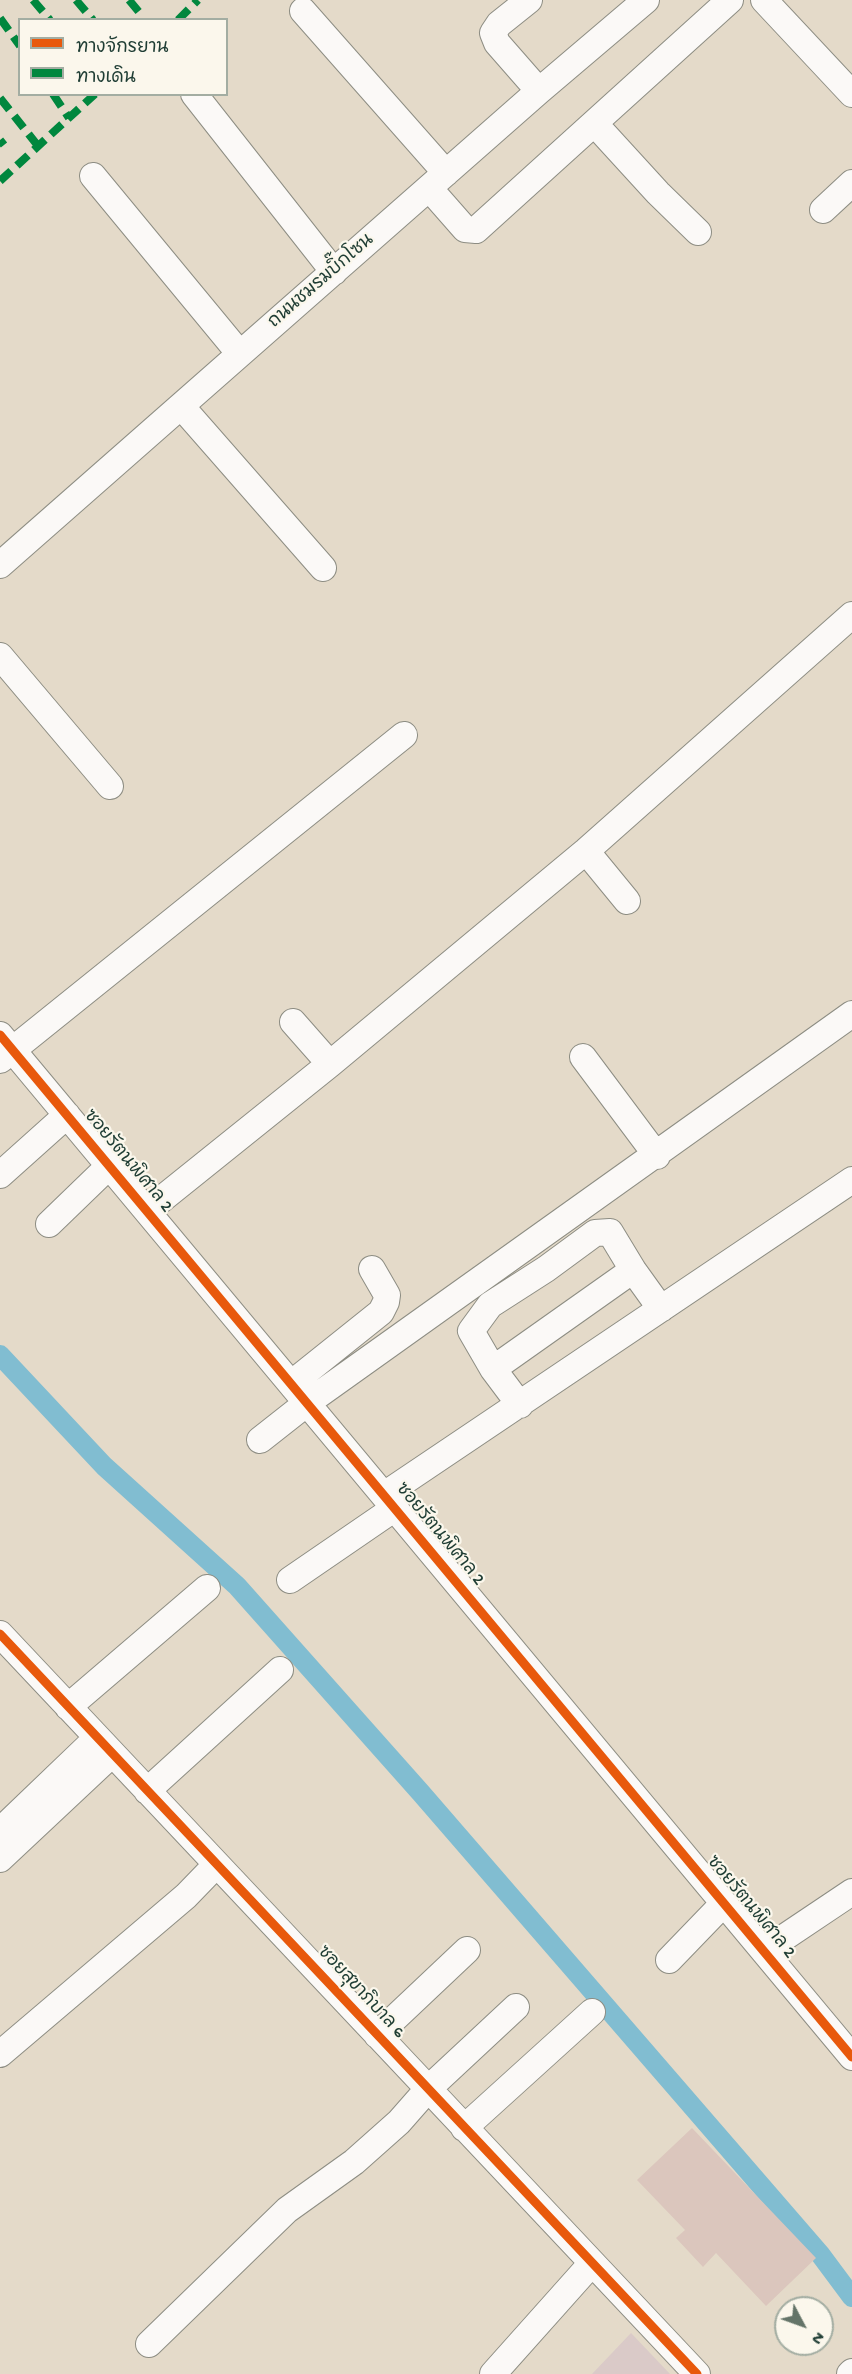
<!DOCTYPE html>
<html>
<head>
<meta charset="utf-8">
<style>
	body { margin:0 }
	#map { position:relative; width:852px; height:2374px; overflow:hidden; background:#e4dac9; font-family:"Gochi Hand","Playpen Sans Thai",sans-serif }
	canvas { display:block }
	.legend { position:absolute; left:18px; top:18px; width:210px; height:78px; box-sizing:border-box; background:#fbf7ec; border:2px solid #a3ada2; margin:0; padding:8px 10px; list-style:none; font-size:18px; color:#1f3d34 }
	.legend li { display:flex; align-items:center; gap:12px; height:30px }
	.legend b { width:30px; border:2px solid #a3ada2 }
	.north { position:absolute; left:774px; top:2296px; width:60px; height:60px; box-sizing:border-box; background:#fbf7ec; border:2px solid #a3ada2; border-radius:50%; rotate:131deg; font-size:16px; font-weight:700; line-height:24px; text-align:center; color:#1f3d34 }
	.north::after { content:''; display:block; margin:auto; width:21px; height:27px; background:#647468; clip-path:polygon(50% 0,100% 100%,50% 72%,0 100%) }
</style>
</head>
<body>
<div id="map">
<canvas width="852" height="2374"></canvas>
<ul class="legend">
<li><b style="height:8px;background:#e8590c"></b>ทางจักรยาน</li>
<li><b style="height:8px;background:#00873e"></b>ทางเดิน</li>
</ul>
<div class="north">N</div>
</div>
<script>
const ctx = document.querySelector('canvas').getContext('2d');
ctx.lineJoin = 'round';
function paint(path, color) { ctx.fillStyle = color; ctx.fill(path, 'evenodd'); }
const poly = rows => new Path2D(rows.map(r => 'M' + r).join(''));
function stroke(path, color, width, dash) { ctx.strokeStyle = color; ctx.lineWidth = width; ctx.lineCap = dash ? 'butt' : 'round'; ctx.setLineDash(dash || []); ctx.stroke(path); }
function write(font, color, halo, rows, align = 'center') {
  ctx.font = font + ' "Gochi Hand","Playpen Sans Thai",sans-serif'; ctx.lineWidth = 4.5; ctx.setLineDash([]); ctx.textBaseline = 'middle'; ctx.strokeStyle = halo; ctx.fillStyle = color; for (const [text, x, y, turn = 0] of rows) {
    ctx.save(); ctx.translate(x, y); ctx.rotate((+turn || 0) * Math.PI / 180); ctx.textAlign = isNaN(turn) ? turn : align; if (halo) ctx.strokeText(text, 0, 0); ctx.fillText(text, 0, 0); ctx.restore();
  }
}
paint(poly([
	[631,2333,670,2374,592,2374]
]), '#dacac8');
stroke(poly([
	[0,1355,104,1466,237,1586,421,1793,576,1972,820,2254,852,2297]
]), '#81bdd1', 20);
paint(poly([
	[692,2128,816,2258,766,2306,716,2253,703,2267,676,2238,685,2230,637,2180]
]), '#dbc6bd');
const minor = poly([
	[529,0,499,24,493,33,497,43,539,91],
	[764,0,852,94],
	[303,11,446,173],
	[194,94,334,272],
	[594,123,658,193,698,232],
	[93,176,240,354],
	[429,188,465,229,476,230,730,0],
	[823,210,852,183],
	[181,406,323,568],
	[0,565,539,91,646,0],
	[0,656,110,786],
	[586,851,627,901],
	[293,1022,330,1064],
	[0,1035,852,2057],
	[583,1057,657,1156],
	[0,1060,404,735],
	[0,1175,67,1115],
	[147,1211,330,1064,586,851,852,615],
	[49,1224,109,1166],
	[493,1369,633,1270],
	[291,1384,381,1312,386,1302,387,1295,372,1269],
	[520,1405,493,1369,471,1331,490,1305,546,1269,595,1233,610,1232,633,1270,661,1309],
	[260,1440,307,1403,852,1014],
	[384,1495,852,1180],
	[290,1580,395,1508],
	[0,1634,697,2374],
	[68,1707,207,1588],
	[147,1791,280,1670],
	[0,1831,97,1738],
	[0,1859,112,1754],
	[764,1951,852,1892],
	[669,1960,724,1903],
	[377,2035,467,1950],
	[0,2054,186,1896,216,1865],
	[464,2128,592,2012],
	[149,2344,287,2210,354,2162,399,2122,428,2089,516,2007],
	[493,2374,592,2263],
	[850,2374,852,2372]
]);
stroke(minor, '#8d8d83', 28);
stroke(minor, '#fbf9f7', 26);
stroke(poly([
	[33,0,50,20],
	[76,0,93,20],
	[129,0,139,12],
	[0,18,20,46],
	[178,20,198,0],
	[53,94,69,118],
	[0,98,38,146],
	[0,140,4,145],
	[0,181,95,94]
]), '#00873e', 8, [15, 8]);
stroke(poly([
	[0,1035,852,2057],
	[0,1634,697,2374]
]), '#e8590c', 9);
write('18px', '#1f3d34', '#fbf7ec', [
	["ถนนชมรมบิ๊กโซน",322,282,-41],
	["ซอยรัตนพิศาล 2",127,1162,50],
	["ซอยรัตนพิศาล 2",439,1535,50],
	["ซอยรัตนพิศาล 2",750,1908,50],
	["ซอยสุขาภิบาล 6",360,1993,47]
]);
</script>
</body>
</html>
